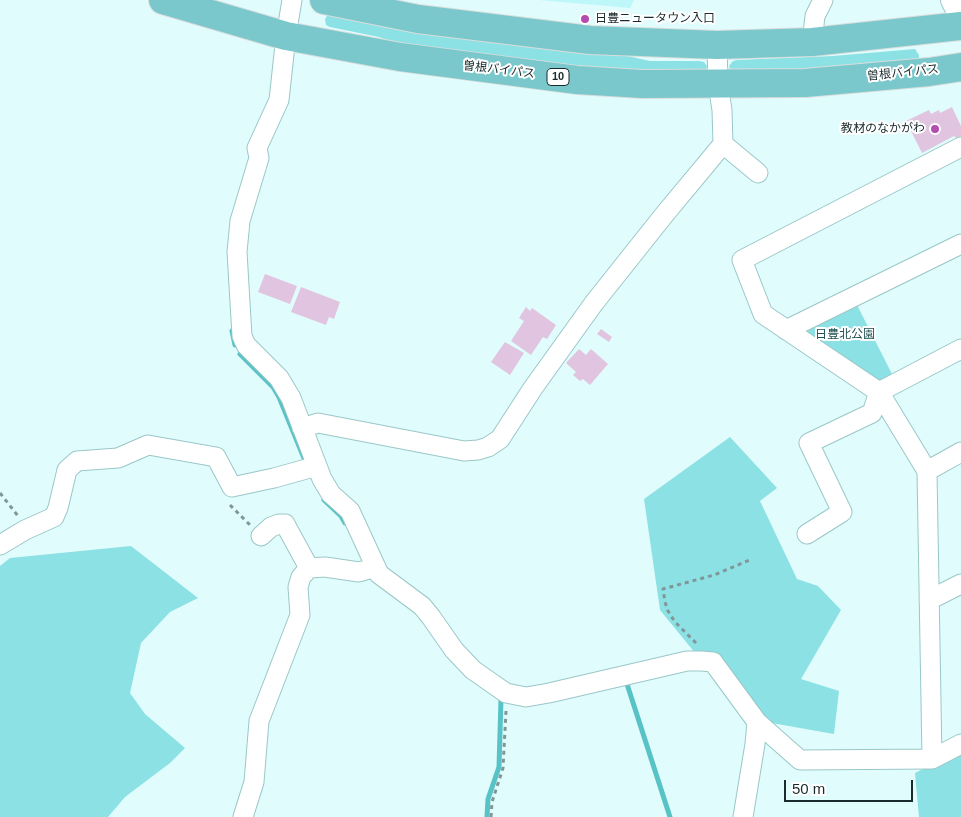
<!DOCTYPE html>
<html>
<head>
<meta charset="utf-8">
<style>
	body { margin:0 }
	#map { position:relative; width:961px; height:817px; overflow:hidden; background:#e1fcfd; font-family:Helvetica,sans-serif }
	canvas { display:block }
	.scale { position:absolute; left:784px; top:780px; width:129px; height:22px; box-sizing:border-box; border:2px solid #192b2c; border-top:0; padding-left:6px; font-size:15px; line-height:18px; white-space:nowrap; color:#192b2c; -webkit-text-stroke:4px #fff; paint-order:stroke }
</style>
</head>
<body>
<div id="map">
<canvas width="961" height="817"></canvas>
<div class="scale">50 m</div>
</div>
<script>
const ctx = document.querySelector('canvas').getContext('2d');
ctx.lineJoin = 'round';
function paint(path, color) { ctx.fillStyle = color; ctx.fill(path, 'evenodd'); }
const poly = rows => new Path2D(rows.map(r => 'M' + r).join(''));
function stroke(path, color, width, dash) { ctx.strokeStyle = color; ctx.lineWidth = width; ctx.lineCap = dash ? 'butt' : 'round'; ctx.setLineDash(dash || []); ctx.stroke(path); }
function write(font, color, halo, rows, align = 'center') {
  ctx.font = font + ' Helvetica,"Noto Sans JP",sans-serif'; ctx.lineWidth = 4; ctx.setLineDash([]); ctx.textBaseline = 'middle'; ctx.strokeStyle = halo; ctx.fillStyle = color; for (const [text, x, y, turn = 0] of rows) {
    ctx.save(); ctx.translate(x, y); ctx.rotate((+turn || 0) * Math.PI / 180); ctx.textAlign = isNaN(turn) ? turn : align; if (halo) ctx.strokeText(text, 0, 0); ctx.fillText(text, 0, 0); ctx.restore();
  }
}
paint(poly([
	[539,0,634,0,630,8]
]), '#bef7f9');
paint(poly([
	[334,13,610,52,650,61,699,61,704,62,707,66,706,70,616,74,415,51,379,37,330,27,326,25,325,19,327,16],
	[915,49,919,55,919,59,836,71,731,71,729,66,733,61,737,60,833,56],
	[856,303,892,374,874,384,807,338,809,326],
	[730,437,777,488,760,501,797,579,818,586,841,610,801,679,839,691,834,734,749,719,660,610,644,499],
	[131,546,198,598,170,612,141,643,130,693,145,714,185,748,170,763,125,797,108,817,0,817,0,566,10,558],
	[961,750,961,817,919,817,915,773]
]), '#8ce1e4');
stroke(poly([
	[232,331,235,345],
	[240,354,273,387,279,397,306,463],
	[324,500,341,516,345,523],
	[626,681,670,817],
	[487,817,488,799,499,767,501,699,498,696]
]), '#57c3c6', 5);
paint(poly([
	[952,107,961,126,961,136,956,138,954,136,922,153,906,121,929,110,931,114,939,110,940,113],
	[265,274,297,286,290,304,258,292],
	[301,287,340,302,334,319,329,317,326,325,291,312],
	[526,307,530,311,532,308,556,325,547,339,543,337,531,355,511,341,524,321,519,318],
	[601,329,612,337,609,342,597,334],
	[505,342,524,353,510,375,491,362],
	[579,349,586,355,591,349,608,364,590,385,583,379,580,381,573,375,576,372,566,363]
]), '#e1c4df');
const minor = poly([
	[292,0,286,36,279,100,257,148,259,158,240,221,237,252,242,336,246,345,279,378,291,398,322,479,331,494,350,511,379,574,422,606,431,617,454,650,473,670,506,693,526,697,549,693,687,661,701,661,713,662,757,722,800,760,932,759,961,744],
	[812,42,815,16,823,0],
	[723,144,758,173],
	[786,330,961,244],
	[302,428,318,423,464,451,478,450,488,447,500,439,533,388,594,303,664,215,723,144,722,110,718,84,717,45],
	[927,471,961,452],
	[807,534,842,512,809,443,872,413,879,392,961,349],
	[261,536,271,527,279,524,285,524,309,568],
	[0,545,25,530,54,517,58,508,67,470,77,461,118,458,148,445,216,457,232,487,274,478,317,466],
	[929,600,961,584],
	[932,759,927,471,879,392,763,314,742,260,961,147],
	[243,817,254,782,259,721,300,615,298,587,301,577,309,568,325,567,359,572,376,567],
	[743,817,755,744,757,722]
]);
const tertiary = poly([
	[953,0,961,16]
]);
const trunk = poly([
	[163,0,286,36,400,57,577,80,642,84,805,83,929,72,961,67],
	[324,0,418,19,590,40,717,45,812,42,961,26]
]);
stroke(minor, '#9ac7c8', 21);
stroke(tertiary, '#9ac7c8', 26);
stroke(trunk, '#dadddd', 30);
stroke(poly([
	[0,493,18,516],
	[230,505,250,525],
	[696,643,675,622,668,611,665,602,663,589,714,575,752,559],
	[491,817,492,802,503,768,506,711]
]), '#809697', 3, [4, 4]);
stroke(minor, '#fff', 19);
stroke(tertiary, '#fff', 24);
stroke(trunk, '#7ac8cb', 28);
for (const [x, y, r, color] of [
	[585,19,5,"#b54db1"],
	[935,129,5,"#b54db1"]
]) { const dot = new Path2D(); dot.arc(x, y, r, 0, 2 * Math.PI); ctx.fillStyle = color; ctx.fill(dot); stroke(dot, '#fff', 2); }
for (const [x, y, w] of [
	[558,77,22]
]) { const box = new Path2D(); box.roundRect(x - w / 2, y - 8.5, w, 17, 4); ctx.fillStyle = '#fff'; ctx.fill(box); stroke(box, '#192b2c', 1); }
write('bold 11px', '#192b2c', null, [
	["10",558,77]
]);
write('12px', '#192b2c', '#fff', [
	["日豊ニュータウン入口",595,19],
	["教材のなかがわ",925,129,"right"]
], 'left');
write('12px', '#192b2c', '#fff', [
	["曽根バイパス",499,70,7],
	["曽根バイパス",903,73,-6]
]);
write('12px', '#225153', '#fff', [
	["日豊北公園",845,335]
]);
</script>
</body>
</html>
